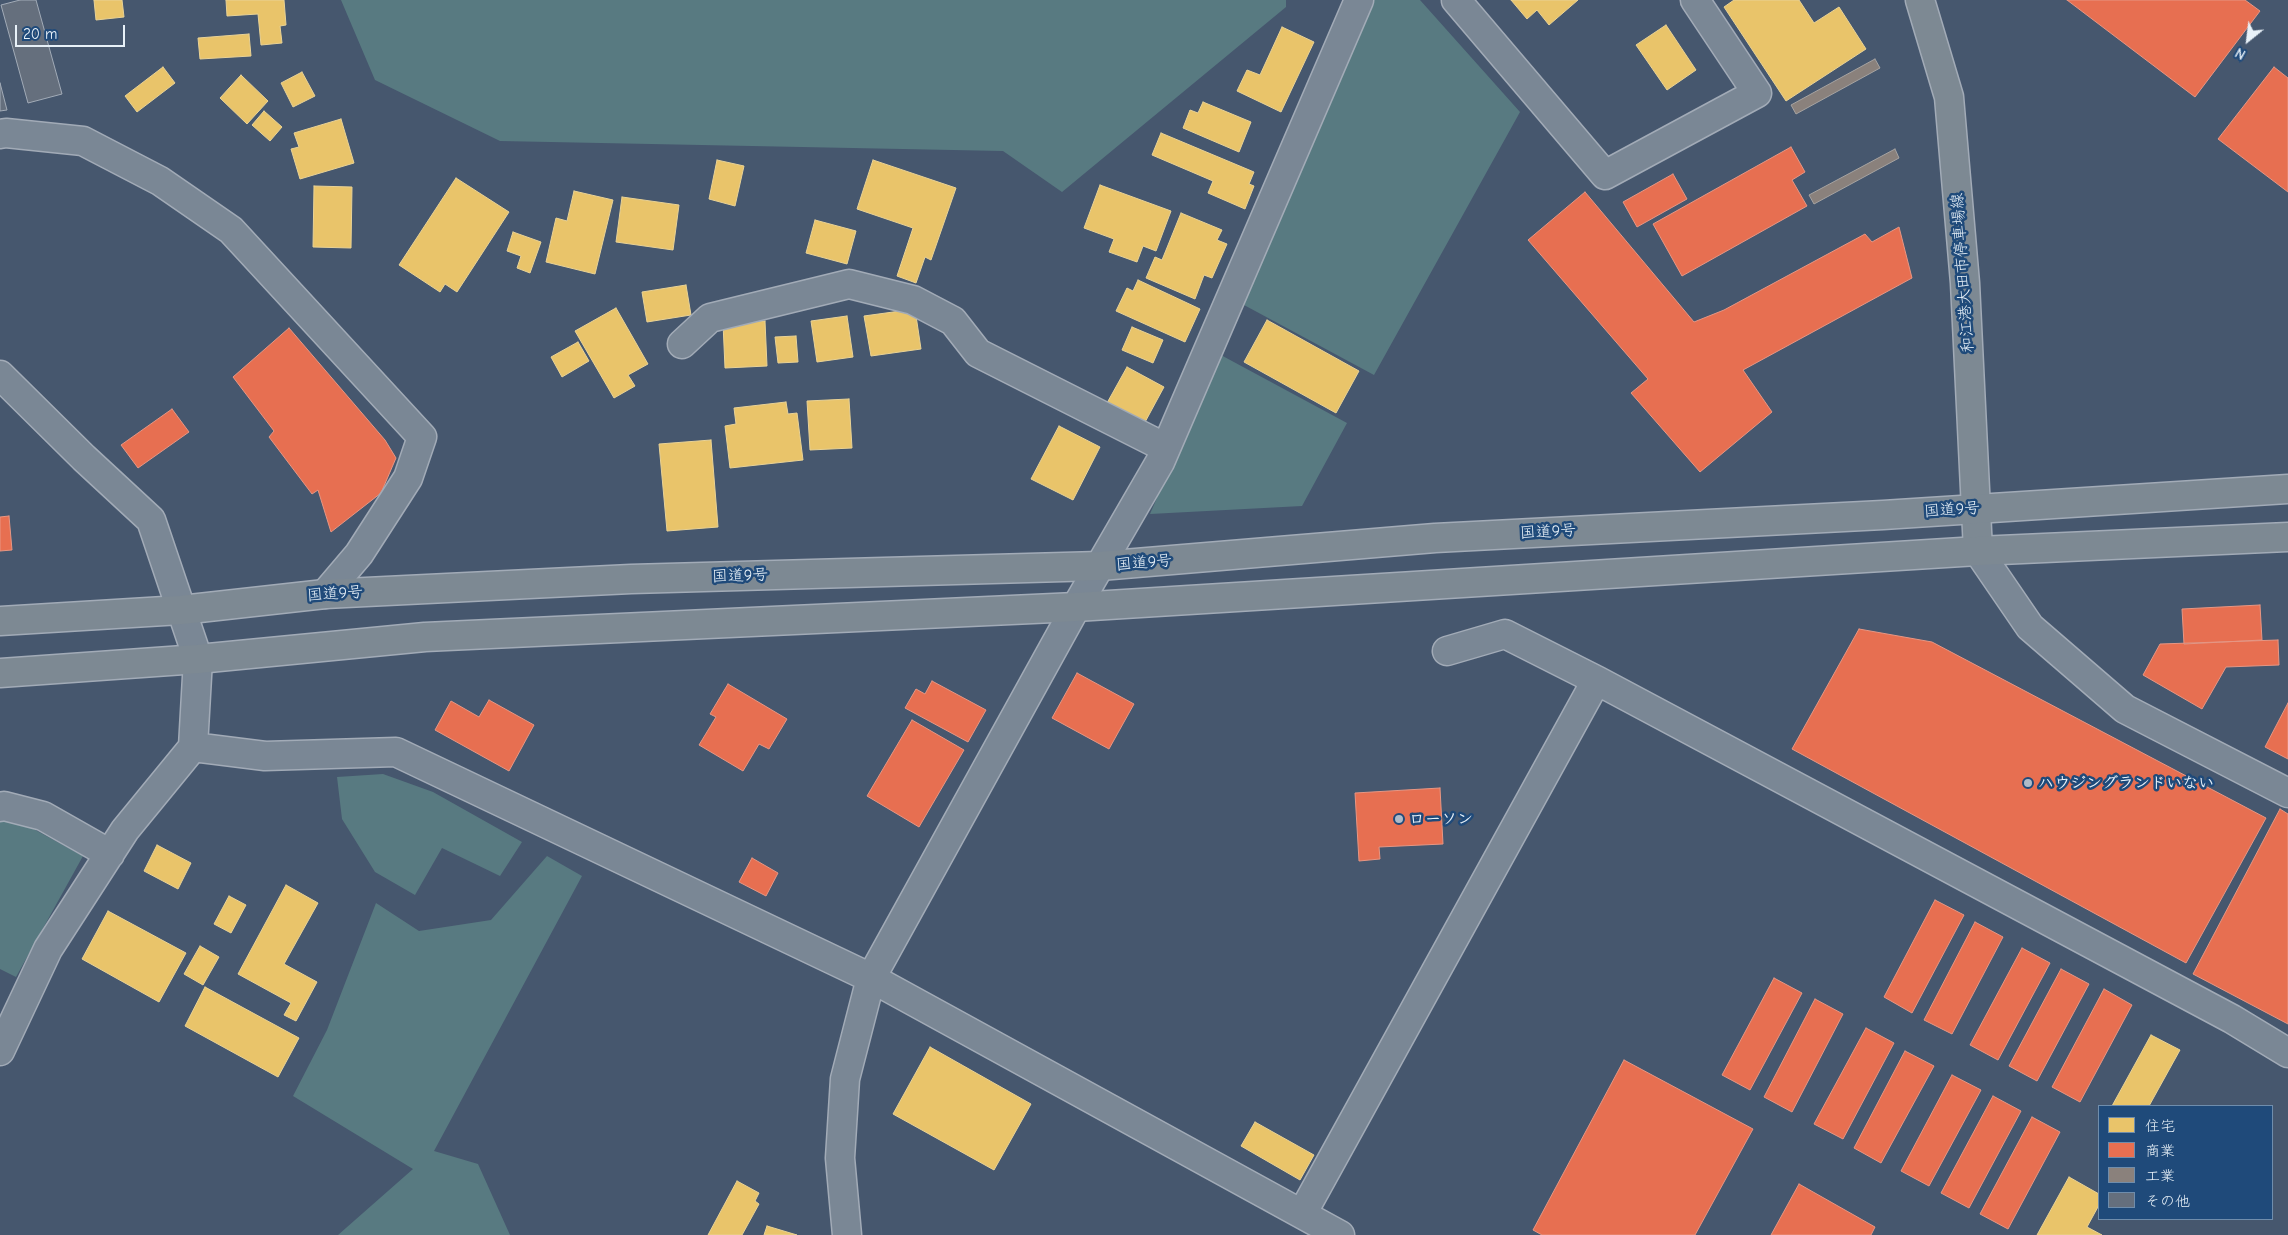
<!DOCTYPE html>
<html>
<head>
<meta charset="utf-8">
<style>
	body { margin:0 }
	#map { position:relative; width:2288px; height:1235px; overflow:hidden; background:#46576e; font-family:"Comic Neue","Klee One",sans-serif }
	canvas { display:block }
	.legend { position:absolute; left:2098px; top:1105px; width:175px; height:115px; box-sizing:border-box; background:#1f4a7a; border:1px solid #6f8dac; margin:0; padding:6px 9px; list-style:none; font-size:15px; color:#e8f1f8 }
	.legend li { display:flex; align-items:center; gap:10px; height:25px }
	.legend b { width:25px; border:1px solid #6f8dac }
	.north { position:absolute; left:2223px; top:15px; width:50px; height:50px; -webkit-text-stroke:4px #1f4a7a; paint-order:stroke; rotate:209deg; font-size:14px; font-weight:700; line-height:20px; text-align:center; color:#e8f1f8 }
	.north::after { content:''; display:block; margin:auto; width:18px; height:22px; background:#e8f1f8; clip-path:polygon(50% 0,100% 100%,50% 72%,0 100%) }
	.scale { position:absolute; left:15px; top:25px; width:110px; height:22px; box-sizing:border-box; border:2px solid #e8f1f8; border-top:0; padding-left:6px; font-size:15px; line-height:18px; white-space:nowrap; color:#e8f1f8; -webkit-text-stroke:4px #1f4a7a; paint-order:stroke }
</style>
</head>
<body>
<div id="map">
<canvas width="2288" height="1235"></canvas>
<ul class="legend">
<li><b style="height:14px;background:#e9c46a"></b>住宅</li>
<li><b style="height:14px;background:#e76f51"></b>商業</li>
<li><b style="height:14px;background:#8a817c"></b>工業</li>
<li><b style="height:14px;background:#656f7d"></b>その他</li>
</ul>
<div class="north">N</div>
<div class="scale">20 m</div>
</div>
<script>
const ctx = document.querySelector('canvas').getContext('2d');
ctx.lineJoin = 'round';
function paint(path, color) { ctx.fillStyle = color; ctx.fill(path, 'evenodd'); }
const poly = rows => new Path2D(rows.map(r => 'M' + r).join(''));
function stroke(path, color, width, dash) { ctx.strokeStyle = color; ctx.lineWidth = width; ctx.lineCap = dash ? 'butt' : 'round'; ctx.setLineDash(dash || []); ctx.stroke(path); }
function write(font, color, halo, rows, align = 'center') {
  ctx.font = font + ' "Comic Neue","Klee One",sans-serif'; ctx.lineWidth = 5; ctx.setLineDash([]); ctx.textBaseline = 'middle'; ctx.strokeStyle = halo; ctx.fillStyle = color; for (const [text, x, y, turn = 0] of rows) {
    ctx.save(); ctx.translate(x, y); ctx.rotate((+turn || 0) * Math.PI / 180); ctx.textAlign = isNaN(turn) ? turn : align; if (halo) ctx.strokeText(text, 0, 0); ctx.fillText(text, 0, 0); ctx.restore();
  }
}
paint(poly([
	[341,0,1286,0,1286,7,1062,192,1003,151,500,141,375,80],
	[1369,0,1420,0,1520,112,1374,375,1244,305],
	[1219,354,1347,423,1302,506,1150,514],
	[383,774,433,792,522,842,500,876,442,848,415,895,375,872,342,819,337,777],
	[0,815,17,820,83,856,16,977,0,969],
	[547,856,582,876,434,1151,478,1164,510,1235,338,1235,413,1169,293,1096,327,1030,376,903,419,931,491,920]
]), '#587a81');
const homes = poly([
	[94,0,122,0,124,17,96,20,94,0],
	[226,0,284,0,286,25,280,26,282,43,261,45,258,14,227,16,226,0],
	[1511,0,1578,0,1549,25,1537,10,1527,19,1511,0],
	[1734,0,1799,0,1814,23,1839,7,1866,49,1786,101,1724,7,1734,0],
	[1666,25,1696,70,1667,90,1636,45,1666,25],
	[1282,27,1314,42,1281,112,1237,91,1247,70,1260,75,1282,27],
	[249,34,251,56,200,59,198,38,249,34],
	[163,67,175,83,137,112,125,96,163,67],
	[302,72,315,96,293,107,281,83,302,72],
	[241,75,268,101,247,124,220,98,241,75],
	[1203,102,1251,122,1239,152,1183,128,1190,110,1198,113,1203,102],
	[264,111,282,127,270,141,252,125,264,111],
	[341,119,354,163,300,179,291,149,299,147,294,133,341,119],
	[1161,133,1254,172,1249,184,1254,186,1245,209,1208,193,1213,181,1152,155,1161,133],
	[717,160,744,166,735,206,709,199,717,160],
	[873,160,956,188,931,260,925,257,916,283,897,276,913,228,857,209,873,160],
	[456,178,509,212,457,292,445,284,440,292,399,265,456,178],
	[1100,185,1171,211,1156,251,1143,246,1137,262,1109,252,1114,239,1084,228,1100,185],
	[314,186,352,187,351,248,313,247,314,186],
	[574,191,613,200,595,274,546,262,556,218,567,221,574,191],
	[622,197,679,205,673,250,616,242,622,197],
	[1181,213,1222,230,1217,240,1227,244,1212,278,1204,275,1195,299,1146,278,1155,257,1162,260,1181,213],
	[815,220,856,231,847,264,806,253,815,220],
	[513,232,541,242,530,273,517,268,521,256,507,251,513,232],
	[1138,280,1200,309,1185,342,1116,311,1127,288,1133,291,1138,280],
	[686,285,691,315,647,322,642,292,686,285],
	[616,308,648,364,628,375,635,386,614,398,575,331,616,308],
	[915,309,921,349,871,356,864,316,915,309],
	[847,316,853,357,817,362,811,321,847,316],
	[1267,320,1359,371,1336,413,1244,362,1267,320],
	[765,321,767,366,725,368,723,323,765,321],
	[1132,327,1163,340,1153,363,1122,350,1132,327],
	[796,336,798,362,778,363,775,337,796,336],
	[578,342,589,361,562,377,551,357,578,342],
	[1127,367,1164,387,1144,424,1107,403,1127,367],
	[849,399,852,448,810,450,807,401,849,399],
	[786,402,788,414,797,413,803,460,730,468,725,426,736,424,734,408,786,402],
	[1059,426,1100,447,1073,500,1031,479,1059,426],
	[711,440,718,527,667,531,659,444,711,440],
	[157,845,191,863,178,889,144,871,157,845],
	[286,885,318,903,284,964,317,982,296,1021,284,1015,291,1003,238,974,286,885],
	[229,896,246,905,231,933,214,924,229,896],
	[108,911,186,953,159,1002,82,959,108,911],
	[200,946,219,957,203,985,184,974,200,946],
	[205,987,299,1038,278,1077,185,1026,205,987],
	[2151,1035,2180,1050,2149,1106,2112,1106,2151,1035],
	[930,1047,1031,1104,994,1170,893,1114,930,1047],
	[1255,1122,1314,1155,1300,1180,1241,1146,1255,1122],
	[2069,1177,2099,1194,2099,1205,2087,1227,2102,1235,2037,1235,2069,1177],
	[737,1181,759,1193,755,1201,759,1204,742,1235,708,1235,737,1181],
	[767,1226,797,1235,764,1235,767,1226]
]);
paint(homes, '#e9c46a');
stroke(homes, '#e9d295', 1);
const shops = poly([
	[2067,0,2245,0,2260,11,2195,97,2067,0],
	[2274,67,2288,78,2288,192,2218,139,2274,67],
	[1791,147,1805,172,1792,180,1807,206,1682,276,1653,224,1791,147],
	[1673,174,1687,199,1637,227,1623,202,1673,174],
	[1585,192,1694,322,1724,310,1865,234,1872,242,1899,227,1912,278,1743,370,1772,412,1700,472,1631,393,1648,379,1528,240,1585,192],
	[289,328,385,440,396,458,381,493,331,532,318,490,312,494,269,437,274,431,233,377,289,328],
	[172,409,189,432,138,468,121,445,172,409],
	[9,516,12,550,0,551,0,517,9,516],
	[2260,605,2262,640,2184,644,2182,609,2260,605],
	[1859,629,1932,642,2266,818,2186,963,1792,749,1859,629],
	[2278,640,2279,665,2226,667,2202,709,2143,675,2160,644,2278,640],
	[1077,673,1134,704,1109,749,1052,718,1077,673],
	[932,681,986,710,968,742,905,708,916,689,925,694,932,681],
	[728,684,787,719,769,749,759,744,743,771,699,745,716,717,710,714,728,684],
	[489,700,534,725,509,771,435,730,451,701,479,717,489,700],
	[2288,703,2288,759,2265,747,2288,703],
	[912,720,964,750,919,827,867,796,912,720],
	[1440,788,1443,844,1379,847,1380,859,1359,861,1355,793,1440,788],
	[2280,809,2288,814,2288,1024,2193,974,2280,809],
	[752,858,778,873,766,896,739,882,752,858],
	[1935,900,1964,915,1912,1013,1884,997,1935,900],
	[1975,922,2003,937,1952,1034,1924,1020,1975,922],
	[2022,948,2050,963,1998,1060,1970,1045,2022,948],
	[2061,969,2089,984,2037,1081,2009,1066,2061,969],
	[1774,978,1802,993,1750,1090,1722,1075,1774,978],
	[2104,989,2132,1005,2080,1102,2052,1087,2104,989],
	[1815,999,1843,1014,1792,1112,1764,1097,1815,999],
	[1866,1028,1894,1043,1843,1139,1814,1124,1866,1028],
	[1905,1051,1934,1066,1881,1163,1854,1148,1905,1051],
	[1624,1060,1753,1129,1695,1235,1542,1235,1533,1230,1624,1060],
	[1952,1075,1981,1090,1929,1186,1901,1171,1952,1075],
	[1993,1096,2021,1111,1969,1208,1941,1193,1993,1096],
	[2032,1117,2060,1132,2008,1229,1980,1214,2032,1117],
	[1799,1184,1875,1227,1871,1235,1771,1235,1799,1184]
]);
paint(shops, '#e76f51');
stroke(shops, '#e79683', 1);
const industry = poly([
	[1875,59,1880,68,1796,114,1791,105,1875,59],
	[1895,149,1899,158,1814,204,1809,195,1895,149]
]);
paint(industry, '#8a817c');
stroke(industry, '#a6a3a1', 1);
const building = poly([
	[20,0,36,0,62,94,28,103,1,5,20,0],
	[0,83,7,110,0,111,0,83]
]);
paint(building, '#656f7d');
stroke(building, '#a2abb7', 1);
const minor = poly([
	[1456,0,1605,175,1757,93,1695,0],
	[0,134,6,133,83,141,160,181,231,230,422,437,408,478,359,554,325,594],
	[682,344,710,318,849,284,913,300,953,321,978,353,1166,448],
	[0,375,84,458,151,520,198,659,193,747,125,830,48,949,0,1051],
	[1978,551,2030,627,2125,709,2288,793],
	[1447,651,1505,634,1598,681,2232,1019,2288,1053],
	[193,747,265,756,396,752,871,978,1340,1235],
	[0,807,4,806,43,816,110,854],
	[1302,1214,1596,681],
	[847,1235,840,1158,845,1079,871,978,1076,607,1160,462,1359,0]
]);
const major = poly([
	[1920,0,1949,97,1965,283,1978,551]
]);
const highway = poly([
	[0,621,181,610,325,594,631,579,1100,566,1435,538,1883,515,2288,489],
	[0,673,198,659,425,637,1076,607,1978,551,2288,537]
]);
stroke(minor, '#a2abb7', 31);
stroke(major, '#a2abb7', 31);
stroke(highway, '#a2abb7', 31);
stroke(minor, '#7a8795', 28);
stroke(major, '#7d8993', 28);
stroke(highway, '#7d8993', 28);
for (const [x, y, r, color] of [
	[2028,783,5,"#afbbc8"],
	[1399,819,5,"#afbbc8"]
]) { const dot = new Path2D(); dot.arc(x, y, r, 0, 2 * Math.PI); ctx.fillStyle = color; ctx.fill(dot); stroke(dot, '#1f4a7a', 2); }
write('16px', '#e8f1f8', '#1f4a7a', [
	["和江港大田市停車場線",1963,273,-94],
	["国道9号",1952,510,-4],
	["国道9号",1548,532,-3],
	["国道9号",1144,563,-5],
	["国道9号",740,576,-2],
	["国道9号",335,594,-4]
]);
write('bold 16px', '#e8f1f8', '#1f4a7a', [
	["ハウジングランドいない",2038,783],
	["ローソン",1409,819]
], 'left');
</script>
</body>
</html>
